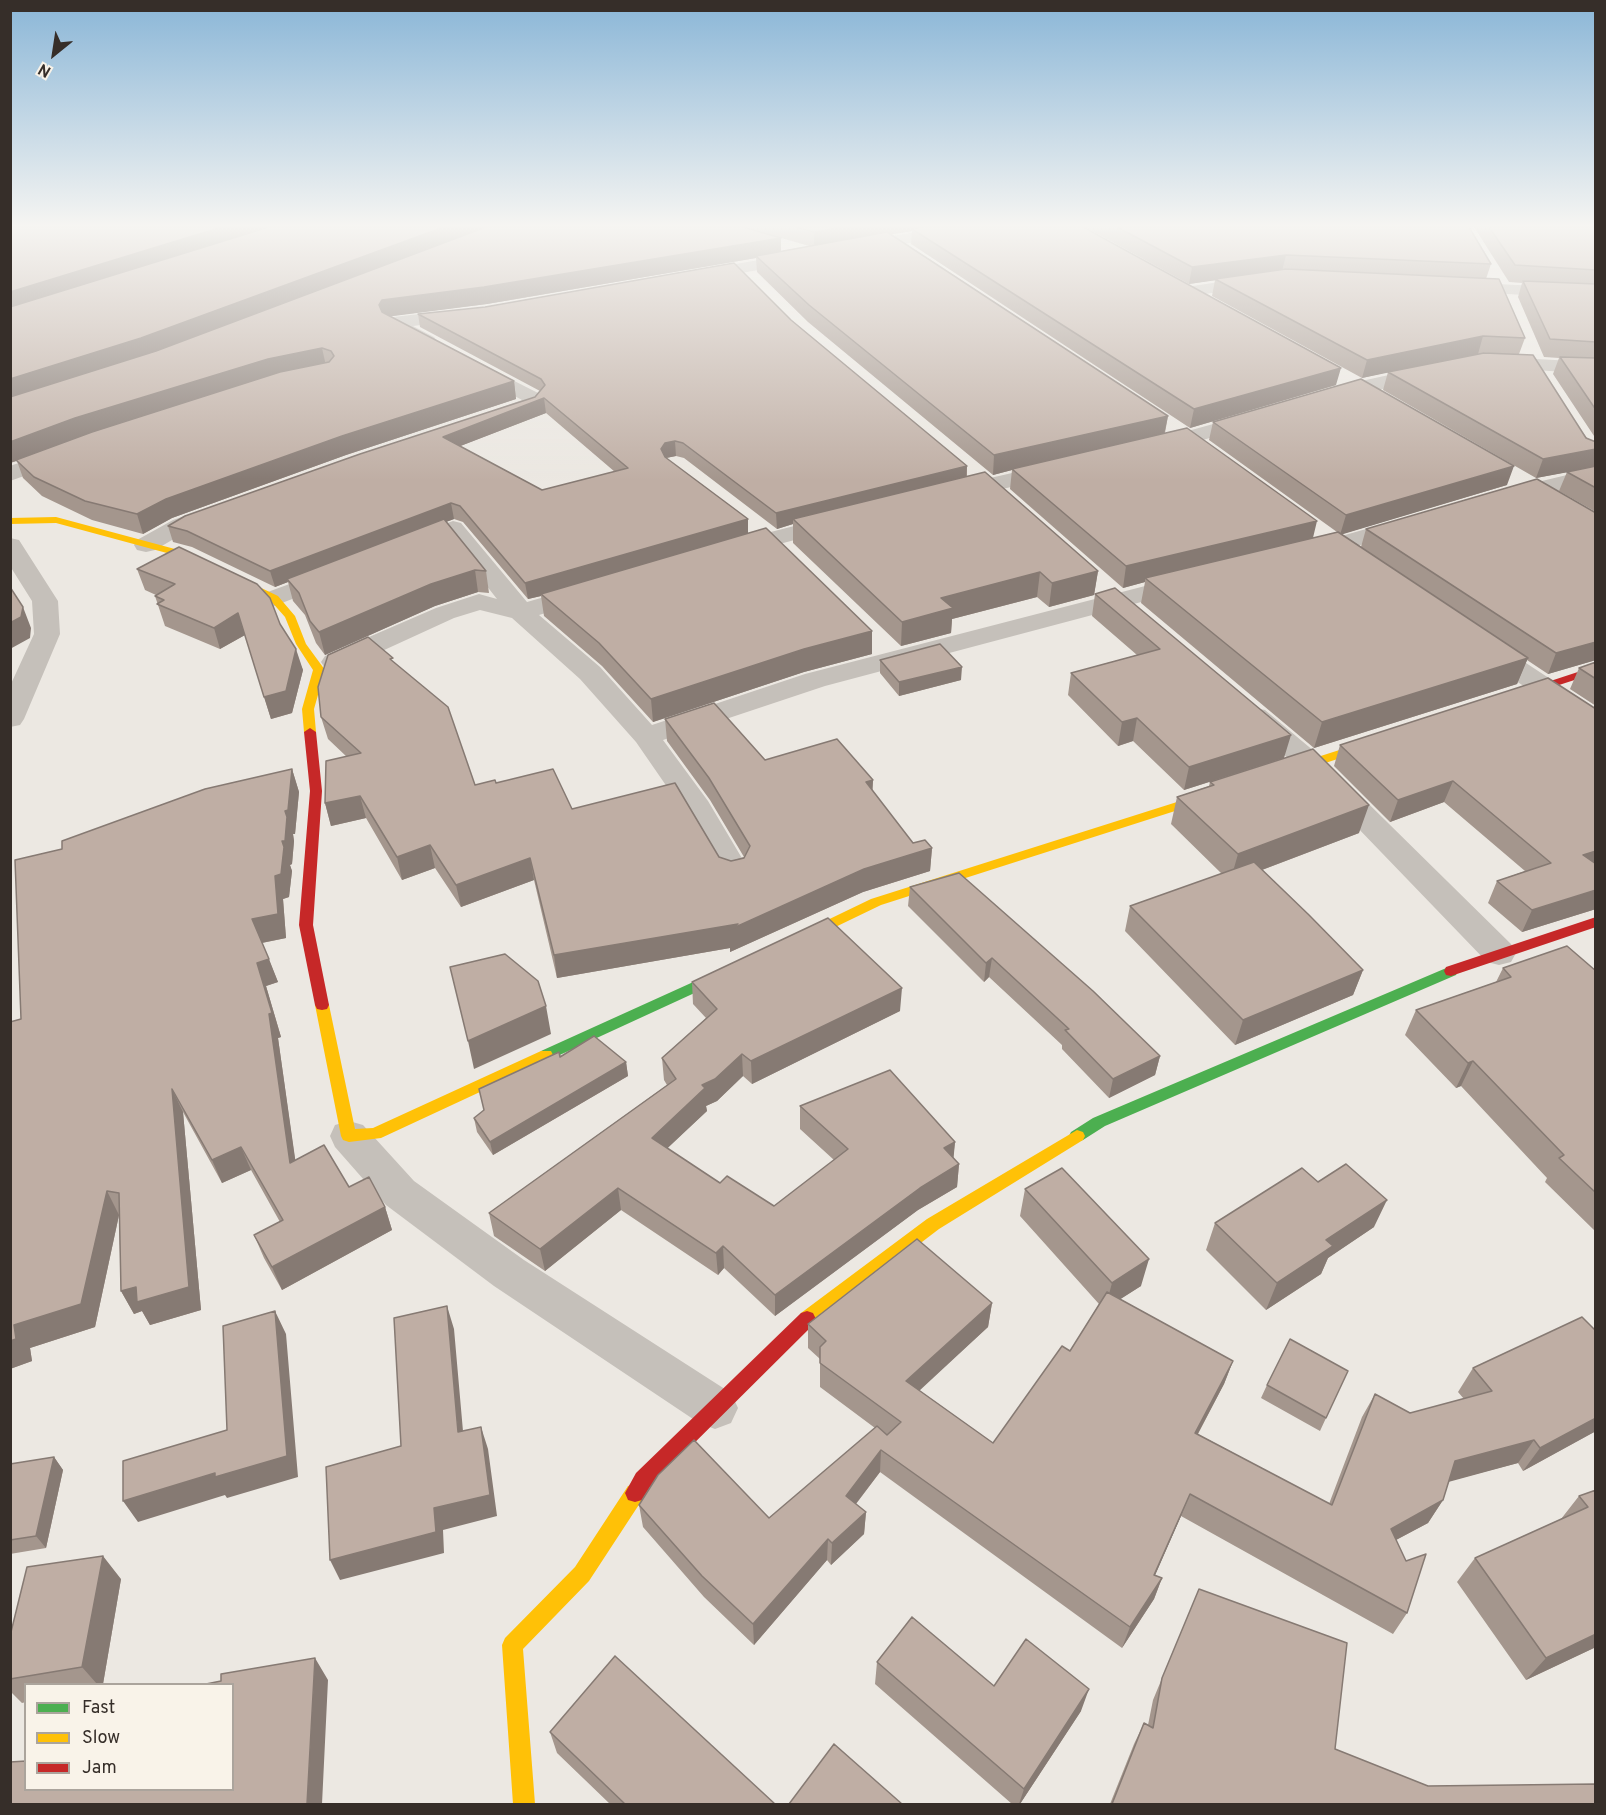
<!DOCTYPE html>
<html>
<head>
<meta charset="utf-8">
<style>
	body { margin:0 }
	#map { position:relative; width:1606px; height:1815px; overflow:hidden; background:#ece8e2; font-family:Overpass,sans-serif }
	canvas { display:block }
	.frame { position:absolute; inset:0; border:12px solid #362e29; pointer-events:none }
	.legend { position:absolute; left:24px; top:1683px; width:210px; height:108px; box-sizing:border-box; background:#f9f3e9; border:2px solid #aba49c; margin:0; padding:8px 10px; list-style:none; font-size:18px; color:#362e29 }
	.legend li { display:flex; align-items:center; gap:12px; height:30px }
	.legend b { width:30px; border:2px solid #aba49c }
	.north { position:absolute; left:24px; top:24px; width:60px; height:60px; -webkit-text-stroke:4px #f9f3e9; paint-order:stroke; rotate:210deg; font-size:16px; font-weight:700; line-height:24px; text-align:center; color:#362e29 }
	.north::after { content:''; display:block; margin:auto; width:21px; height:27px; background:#362e29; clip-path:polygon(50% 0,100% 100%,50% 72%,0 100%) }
</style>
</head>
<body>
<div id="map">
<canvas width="1606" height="1815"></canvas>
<div class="frame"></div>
<ul class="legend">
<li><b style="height:8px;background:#4caf50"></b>Fast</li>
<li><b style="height:8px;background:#ffc107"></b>Slow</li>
<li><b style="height:8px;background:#c62828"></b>Jam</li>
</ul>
<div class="north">N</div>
</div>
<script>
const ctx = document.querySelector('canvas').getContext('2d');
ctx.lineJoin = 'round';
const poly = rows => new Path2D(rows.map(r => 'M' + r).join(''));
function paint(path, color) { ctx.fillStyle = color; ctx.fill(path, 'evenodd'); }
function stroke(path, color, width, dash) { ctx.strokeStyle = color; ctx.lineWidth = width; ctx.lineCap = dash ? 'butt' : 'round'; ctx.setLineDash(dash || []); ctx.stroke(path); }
paint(poly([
	[949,227,987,227,979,232,853,252,847,251,845,247,847,243,853,242,949,227],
	[800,253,806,254,809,258,806,262,694,281,688,280,685,276,688,272,694,271,800,253],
	[1258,276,1264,277,1267,281,1264,285,1186,297,1180,296,1177,292,1180,288,1186,287,1258,276],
	[1459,282,1596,289,1596,299,1453,291,1450,287,1453,283,1459,282],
	[463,309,470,311,472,315,470,319,413,326,434,337,437,341,434,345,427,347,386,327,384,323,386,319,393,317,463,309],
	[1495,357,1596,362,1596,374,1488,367,1485,363,1488,359,1495,357],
	[475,361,542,395,545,399,536,409,498,421,491,419,488,415,491,411,522,400,468,371,465,367,468,363,475,361],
	[1430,366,1437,368,1440,372,1437,376,1328,402,1321,400,1318,396,1321,392,1352,383,1430,366],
	[1253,413,1260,415,1264,419,1260,423,1156,454,1148,452,1145,447,1148,442,1253,413],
	[61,448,69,450,72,455,69,460,10,481,10,466,61,448],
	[1056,463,1064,465,1067,470,1064,475,954,500,946,498,943,493,946,488,1056,463],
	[1596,468,1596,482,1504,504,1496,502,1493,497,1496,492,1596,468],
	[211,507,219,509,223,514,219,519,189,530,155,550,146,552,137,550,134,545,137,540,173,520,211,507],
	[837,515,845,517,849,522,845,527,733,556,724,554,721,549,724,544,837,515],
	[1405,518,1413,520,1417,525,1413,530,1308,560,1299,558,1296,553,1299,548,1405,518],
	[453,521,461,523,527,602,586,585,595,588,599,593,595,598,539,615,600,667,652,725,805,674,1176,578,1185,575,1194,578,1198,583,1194,588,825,686,663,740,708,801,749,870,744,878,733,881,722,878,683,810,636,742,580,679,512,618,480,610,454,618,345,668,335,670,325,668,321,662,325,656,436,608,479,594,497,599,449,538,409,552,400,550,397,545,400,540,453,521],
	[10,538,19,540,58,601,60,634,24,719,20,725,10,727,10,686,34,634,32,601,10,566,10,538],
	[333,568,342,570,345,575,342,580,274,606,265,603,261,598,265,593,333,568],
	[1485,640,1494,642,1596,709,1596,730,1586,728,1476,654,1472,648,1476,642,1485,640],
	[1255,708,1265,710,1321,757,1511,944,1516,953,1511,962,1499,965,1487,962,1301,769,1245,722,1241,716,1245,710,1255,708],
	[349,1121,363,1125,414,1181,524,1260,731,1393,738,1408,731,1423,715,1429,699,1423,494,1286,386,1205,335,1147,330,1136,335,1125,349,1121]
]), '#c5c0ba');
paint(poly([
	[733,964,738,965,740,969,738,973,551,1059,541,1059,539,1055,541,1051,733,964],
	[1451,966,1456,967,1458,971,1456,975,1105,1126,1083,1140,1077,1142,1071,1140,1069,1136,1071,1132,1093,1118,1451,966]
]), '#4caf50');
paint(poly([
	[56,517,186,552,278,596,295,616,306,644,325,670,314,709,316,732,314,734,310,736,304,732,302,709,313,670,296,644,285,617,270,600,178,556,56,523,10,524,10,518,56,517],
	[1380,737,1386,741,1384,744,1285,776,1281,777,1275,773,1277,770,1380,737],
	[1218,789,1222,790,1224,793,1222,796,881,905,796,946,786,946,784,943,786,940,871,899,1218,789],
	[322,1000,327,1001,329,1005,355,1129,373,1128,541,1051,551,1051,553,1055,551,1059,381,1138,349,1142,343,1140,341,1136,315,1005,317,1001,322,1000],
	[1077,1130,1083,1132,1085,1136,1083,1140,939,1229,813,1325,807,1327,801,1325,798,1319,801,1313,927,1219,1077,1130],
	[635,1484,642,1486,645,1493,642,1500,589,1581,523,1649,535,1804,513,1804,502,1645,505,1638,575,1567,628,1486,635,1484]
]), '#ffc107');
paint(poly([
	[1596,666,1596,673,1516,699,1512,700,1506,697,1508,695,1596,666],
	[310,728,316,732,322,791,313,925,329,1005,327,1009,322,1010,317,1009,315,1005,299,925,310,791,304,732,310,728],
	[1596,917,1596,927,1451,976,1446,975,1444,971,1446,967,1596,917],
	[807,1311,813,1313,816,1319,813,1325,650,1487,642,1500,635,1502,628,1500,625,1493,636,1473,801,1313,807,1311]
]), '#c62828');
paint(poly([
	[10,227,1083,227,1336,385,1190,428,911,244,912,231,891,234,1168,416,1165,433,1313,538,1337,532,1209,440,1213,422,1507,485,1342,534,1361,547,1366,529,1596,513,1596,660,1548,674,1527,660,1517,684,1314,748,1141,603,1145,582,1123,588,1010,489,1012,470,993,475,808,322,757,272,756,258,487,304,390,316,514,381,516,399,346,455,172,518,143,534,92,520,42,496,23,478,17,461,10,463],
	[781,238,809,246,781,251],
	[1085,227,1469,227,1491,264,1486,279,1525,338,1519,354,1596,449,1596,512,1559,491,1567,472,1536,478,1383,390,1388,372,1362,378,1212,296,1215,280,1189,284],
	[1474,227,1596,227,1596,439,1553,374,1559,358,1544,357,1518,297,1522,283,1509,282],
	[418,314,791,320,967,466,967,477,1098,571,1094,595,1049,607,1037,597,952,619,951,633,901,646,793,543,793,524,777,529,684,458,676,456,666,458,748,519,748,533,872,654,804,672,653,722,602,666,544,616,541,596,528,599,463,522,454,519,446,522,486,571,489,593,478,592,435,606,325,655,316,643,305,615,293,601,288,582,275,587,192,547,173,542,168,526,535,397,540,391,420,327],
	[546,413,615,472,542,490,460,446],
	[137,569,280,624,303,670,292,713,271,719,245,635,220,649,165,626,155,596,156,595,145,590],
	[1115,588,1284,758,1184,790,1133,741,1118,746,1068,695,1071,673,1137,655,1092,616,1095,594],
	[880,660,961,680,899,696,880,673],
	[1596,662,1596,706,1570,689,1579,668],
	[394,663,475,785,496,783,572,809,731,861,744,857,710,800,667,741,665,719,765,760,873,780,872,790,913,843,932,848,930,871,863,892,730,952,730,948,557,978,534,880,461,907,435,868,402,880,366,818,331,826,325,803,347,757,328,739,321,717],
	[1594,709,1596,709,1596,909,1522,932,1488,903,1497,881,1525,871,1444,802,1390,822,1334,766,1340,745],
	[292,769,299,792,295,834,293,834,294,841,292,864,290,865,292,871,289,897,283,899,286,938,262,943,278,982,266,986,281,1037,278,1038,295,1160,349,1187,385,1207,392,1230,282,1290,264,1258,254,1235,280,1222,251,1170,222,1183,183,1112,201,1310,150,1325,142,1311,134,1314,121,1291,119,1215,95,1327,30,1348,32,1361,10,1369,21,1019,62,849],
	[1210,782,1359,833,1262,870,1363,970,1353,995,1235,1045,1125,931,1130,906,1222,874,1171,824,1177,797,1209,786],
	[910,887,1160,1056,1155,1075,1109,1098,1062,1049,1062,1045,989,977,984,982,908,906],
	[1503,968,1596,971,1596,1232,1545,1182,1547,1178,1461,1086,1456,1088,1405,1035,1416,1010,1496,982],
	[692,982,900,1011,752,1084,743,1076,717,1101,706,1106,707,1111,667,1148,720,1183,774,1206,834,1160,800,1129,800,1106,955,1142,953,1158,959,1164,957,1187,918,1210,775,1316,724,1268,718,1275,621,1210,545,1271,494,1236,489,1213,667,1085,664,1080,662,1058,706,1018,693,1004],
	[560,1057,626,1062,628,1076,493,1155,477,1132,474,1118],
	[1318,1182,1374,1227,1328,1258,1321,1274,1266,1310,1206,1250,1215,1223],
	[1025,1189,1141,1286,1120,1299,1233,1361,1224,1384,1198,1434,1329,1504,1362,1417,1375,1394,1410,1413,1464,1399,1458,1392,1473,1368,1596,1331,1596,1431,1523,1471,1518,1463,1449,1481,1443,1500,1428,1523,1396,1540,1407,1613,1393,1634,1181,1516,1155,1575,1162,1578,1154,1599,1122,1648,880,1472,856,1504,866,1512,864,1534,831,1565,827,1560,754,1645,704,1597,643,1527,639,1505,769,1518,875,1428,820,1387,820,1359,808,1348,808,1324,992,1303,988,1327,919,1390,993,1443,1070,1351,1099,1304,1020,1216],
	[1267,1385,1326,1418,1320,1431,1261,1398],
	[54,1457,63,1470,46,1548,10,1554,10,1464],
	[1596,1490,1596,1647,1526,1680,1457,1582,1475,1558,1561,1519,1579,1496],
	[121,1579,103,1684,26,1684,26,1702,22,1703,10,1691,10,1636],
	[1199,1589,1335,1749,1428,1786,1596,1804,1110,1804,1134,1744,1144,1723,1148,1725,1153,1700],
	[877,1662,994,1686,1081,1711,1020,1804,1012,1804,875,1684],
	[550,1732,775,1804,610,1804,557,1753]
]), '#a4968d');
paint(poly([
	[222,227,276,227,10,310,10,292],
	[444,227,488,227,146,356,10,399,10,379],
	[843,227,934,227,912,229,912,231,814,248,814,232],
	[781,238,781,253,756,256,756,258,487,304,386,317,382,322,379,305,382,300],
	[1286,255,1282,271,1189,284,1192,267],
	[1483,336,1478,354,1362,378,1367,360],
	[322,348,326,366,81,437,10,463,10,442,75,418,268,359],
	[1341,368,1336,385,1190,428,1194,409],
	[514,381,516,399,346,455,172,518,143,534,137,514,166,499,342,436],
	[544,398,546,413,445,452,443,437],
	[1168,416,1164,435,1012,469,1012,470,993,475,994,455],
	[675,441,676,456,666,458,662,464,661,449,665,443],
	[1596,449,1596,467,1536,478,1543,459],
	[967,466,966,481,793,519,793,524,777,529,776,513],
	[1514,466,1507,485,1340,535,1346,515],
	[451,503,454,519,289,581,287,579,288,582,275,587,270,571],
	[748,519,748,535,541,594,541,596,528,599,525,583],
	[1317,521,1312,542,1145,578,1145,582,1123,588,1126,566],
	[475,570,478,592,435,606,325,655,319,632,431,584],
	[1098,571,1094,595,1049,607,1052,583],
	[1040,572,1037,597,952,619,951,633,901,646,902,622,941,598],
	[23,607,31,628,30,638,10,649,10,623],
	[238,613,245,635,220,649,214,628],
	[872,631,872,654,804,672,653,722,651,699,804,649],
	[1596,642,1596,660,1548,674,1556,653],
	[296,649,303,670,292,713,271,719,264,697],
	[1528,658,1517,684,1314,748,1322,722],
	[962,667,961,680,899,696,899,682],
	[1137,718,1133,741,1118,746,1122,722],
	[1291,735,1284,758,1184,790,1189,767],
	[292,769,299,792,295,834,293,834,294,841,292,864,290,865,282,841,285,811],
	[873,780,872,802,866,782],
	[1453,781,1444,802,1390,822,1398,800],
	[360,796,366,818,331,826,325,803],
	[1369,805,1359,833,1230,882,1238,854],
	[430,845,435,868,402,880,397,857],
	[284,847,292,871,289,897,283,899,286,938,261,943,252,919,275,876],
	[932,848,930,871,863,892,730,952,730,948,557,978,554,955,864,869],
	[1596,851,1596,870,1583,855],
	[530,858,534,880,461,907,456,885],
	[1596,890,1596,909,1522,932,1532,910],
	[992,958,989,977,984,982,986,963],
	[269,959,278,982,266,986,281,1037,278,1038,299,1186,290,1163,257,963],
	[1363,970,1353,995,1235,1045,1243,1020],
	[902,988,900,1011,752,1084,751,1061],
	[546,1006,551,1034,474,1069,468,1041],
	[742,1054,743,1076,717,1101,706,1106,707,1111,655,1160,652,1138,702,1085],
	[1160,1056,1155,1075,1109,1098,1113,1079],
	[1473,1061,1461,1086,1456,1088,1468,1063],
	[626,1062,628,1076,493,1155,490,1142],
	[172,1089,183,1112,201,1310,150,1325,142,1311,134,1314,121,1291],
	[955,1142,953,1164,944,1148],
	[241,1147,251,1170,222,1183,212,1160],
	[959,1164,957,1187,918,1210,775,1316,775,1295,920,1188],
	[618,1188,621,1210,545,1271,540,1249],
	[107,1191,119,1215,95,1327,30,1348,32,1361,10,1369,10,1341,14,1325],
	[1387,1200,1374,1227,1328,1258,1321,1274,1266,1310,1277,1283,1326,1240],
	[385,1207,392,1230,282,1290,272,1267],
	[723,1246,724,1268,718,1275,716,1253],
	[1149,1259,1141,1286,1105,1309,1112,1283],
	[992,1303,988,1327,904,1405,906,1381],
	[447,1306,454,1329,465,1454,458,1432],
	[275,1311,286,1334,298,1477,227,1498,225,1495,138,1522,123,1501,215,1473],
	[1233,1361,1224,1384,1186,1456,1195,1433],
	[1596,1418,1596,1431,1523,1471,1540,1448],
	[481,1427,488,1449,497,1516,443,1530,444,1553,340,1580,330,1560,434,1508],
	[1534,1440,1518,1463,1441,1484,1455,1461],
	[881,1450,880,1472,845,1518,846,1496],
	[54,1457,63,1470,46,1548,36,1536],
	[1190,1494,1181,1516,1146,1596,1154,1575],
	[1443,1500,1428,1523,1377,1550,1391,1529],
	[866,1512,864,1534,831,1565,832,1543],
	[828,1539,827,1560,754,1645,753,1624],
	[103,1556,121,1579,103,1684,97,1684,82,1667],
	[1162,1578,1154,1599,1122,1648,1130,1627],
	[1596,1634,1596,1647,1526,1680,1546,1658],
	[315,1658,328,1680,322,1804,307,1804],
	[1089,1689,1081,1711,1020,1804,1019,1804,1024,1789]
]), '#867a73');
const building = poly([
	[10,227,222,227,10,292,10,227],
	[269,227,444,227,141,338,10,379,10,307,269,227],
	[486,227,743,227,781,238,484,287,382,300,379,305,382,312,514,381,342,436,166,499,137,514,85,501,34,477,16,460,92,432,280,372,329,362,334,356,331,351,322,348,268,359,75,418,10,442,10,397,156,351,486,227],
	[796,227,843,227,814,232,796,227],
	[924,227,1083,227,1341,368,1194,409,912,229,924,227],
	[1117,227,1469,227,1491,264,1286,255,1192,267,1117,227],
	[1489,227,1596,227,1596,270,1515,265,1489,227],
	[887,232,1168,416,994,455,809,305,756,256,887,232],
	[734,263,791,320,967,466,776,513,683,443,675,441,665,443,661,449,665,457,748,519,525,583,460,506,451,503,270,571,187,531,168,526,185,516,360,454,535,397,545,385,541,379,418,314,485,307,734,263],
	[544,398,628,468,542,490,443,437,544,398],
	[1286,269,1499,279,1525,338,1483,336,1367,360,1215,279,1286,269],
	[1523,281,1596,284,1596,342,1550,339,1523,281],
	[1484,353,1533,355,1586,438,1596,442,1596,449,1543,459,1388,372,1484,353],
	[1560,357,1596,358,1596,410,1560,357],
	[1361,379,1514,466,1346,515,1213,422,1361,379],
	[1187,428,1317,521,1126,566,1012,469,1187,428],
	[1596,466,1596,488,1567,472,1596,466],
	[985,472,1098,571,1052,583,1040,572,941,598,953,608,902,622,793,519,985,472],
	[1537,479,1596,513,1596,642,1556,653,1366,529,1537,479],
	[444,519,486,571,475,570,431,584,319,632,310,621,299,593,287,579,444,519],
	[766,528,872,631,804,649,651,699,599,643,541,594,766,528],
	[1338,532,1528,658,1322,722,1145,578,1338,532],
	[179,547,257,584,270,598,280,624,296,649,286,691,264,697,238,613,214,628,157,604,164,600,155,596,175,584,137,569,179,547],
	[10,587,23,607,21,617,10,623,10,587],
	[1115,588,1291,735,1189,767,1137,718,1122,722,1071,673,1160,649,1095,594,1115,588],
	[368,637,393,658,390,659,448,707,475,785,495,780,496,783,553,769,572,809,675,783,719,857,731,861,744,858,750,846,709,778,665,719,714,703,765,760,837,739,873,780,866,782,913,843,925,840,932,848,864,869,729,930,738,924,554,955,530,858,456,885,430,845,397,857,360,796,325,803,326,761,361,753,321,717,318,687,328,655,368,637],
	[940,644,962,667,899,682,880,660,940,644],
	[1596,662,1596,679,1579,668,1596,662],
	[1548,678,1596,709,1596,851,1583,855,1596,864,1596,890,1532,910,1497,881,1551,863,1453,781,1398,800,1340,745,1548,678],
	[1313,749,1369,805,1238,854,1177,797,1214,785,1210,782,1313,749],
	[292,769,288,810,285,811,287,817,285,841,282,841,284,847,281,874,275,876,278,914,252,919,269,959,257,963,272,1013,269,1014,290,1163,324,1145,349,1187,369,1177,385,1207,272,1267,254,1235,283,1220,241,1147,212,1160,172,1089,189,1287,137,1302,136,1287,121,1291,119,1193,107,1191,81,1304,14,1325,16,1339,10,1341,10,1022,21,1019,15,860,62,849,62,841,205,789,292,769],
	[1254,862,1309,915,1363,970,1243,1020,1130,906,1254,862],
	[959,873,1093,991,1160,1056,1113,1079,1065,1030,1069,1029,992,958,986,963,910,887,959,873],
	[828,918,902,988,751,1061,742,1054,715,1079,702,1085,705,1088,652,1138,720,1183,727,1176,774,1206,848,1149,800,1106,890,1070,955,1142,944,1148,959,1164,920,1188,775,1295,723,1246,716,1253,618,1188,540,1249,489,1213,676,1079,662,1058,717,1009,692,982,828,918],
	[1567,946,1596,971,1596,1193,1559,1158,1564,1155,1473,1061,1468,1063,1416,1010,1511,977,1503,968,1567,946],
	[505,954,538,981,546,1006,468,1041,450,967,505,954],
	[594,1036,626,1062,490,1142,474,1118,484,1110,479,1089,559,1052,560,1057,594,1036],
	[1346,1164,1387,1200,1326,1240,1333,1246,1277,1283,1215,1223,1302,1168,1318,1182,1346,1164],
	[1062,1168,1149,1259,1112,1283,1025,1189,1062,1168],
	[917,1239,992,1303,906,1381,993,1443,1062,1346,1070,1351,1107,1292,1233,1361,1195,1433,1332,1505,1375,1394,1410,1413,1492,1391,1473,1368,1582,1317,1596,1331,1596,1418,1540,1448,1534,1440,1455,1461,1443,1500,1391,1529,1406,1561,1426,1554,1407,1613,1190,1494,1154,1575,1162,1578,1130,1627,881,1450,846,1496,866,1512,832,1543,828,1539,753,1624,702,1576,639,1505,658,1475,694,1440,769,1518,877,1426,887,1435,901,1422,820,1363,820,1347,826,1341,808,1324,917,1239],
	[447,1306,458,1432,481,1427,490,1495,434,1508,436,1532,330,1560,326,1467,401,1446,394,1318,447,1306],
	[275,1311,287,1456,215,1477,215,1473,123,1501,123,1461,227,1430,223,1326,275,1311],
	[1290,1339,1348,1371,1326,1418,1267,1385,1290,1339],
	[54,1457,36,1536,10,1540,10,1464,54,1457],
	[1596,1490,1596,1634,1546,1658,1475,1558,1588,1507,1579,1496,1596,1490],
	[103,1556,82,1667,10,1679,10,1636,27,1567,103,1556],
	[1199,1589,1347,1643,1335,1749,1428,1786,1596,1784,1596,1804,1112,1804,1144,1723,1153,1728,1162,1678,1199,1589],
	[912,1617,994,1686,1026,1639,1089,1689,1024,1789,877,1662,912,1617],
	[615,1656,775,1804,625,1804,550,1732,615,1656],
	[315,1658,307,1804,10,1804,10,1762,26,1761,26,1790,232,1790,232,1684,206,1684,221,1681,221,1674,315,1658],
	[834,1744,902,1804,789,1804,834,1744]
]);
paint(building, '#bfaea4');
stroke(building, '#867a73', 1.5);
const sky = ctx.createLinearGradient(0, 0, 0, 481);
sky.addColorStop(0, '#8ab6d7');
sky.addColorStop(0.47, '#f6f5f2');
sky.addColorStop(1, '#f6f5f200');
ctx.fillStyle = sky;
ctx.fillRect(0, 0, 1606, 481);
</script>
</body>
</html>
